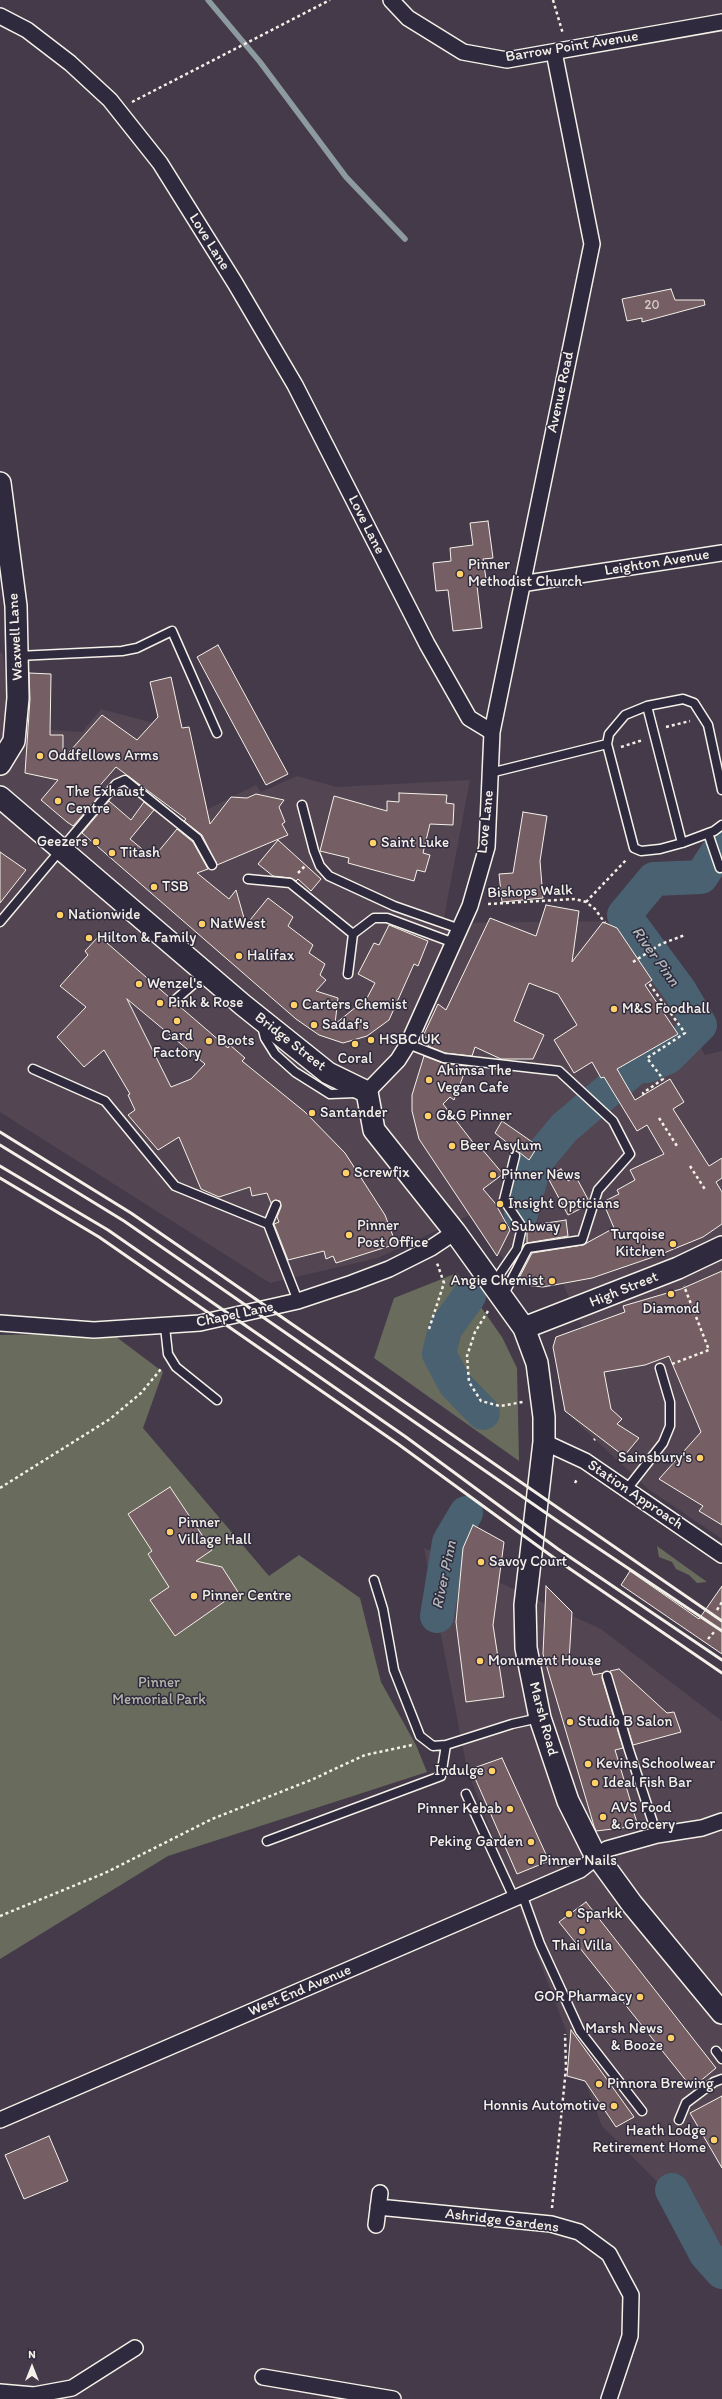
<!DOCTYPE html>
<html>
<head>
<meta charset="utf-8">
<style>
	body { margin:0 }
	#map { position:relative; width:722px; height:2399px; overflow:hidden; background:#443a49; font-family:Itim,sans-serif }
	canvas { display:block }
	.north { position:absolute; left:12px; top:2347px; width:40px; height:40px; -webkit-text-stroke:3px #2f2a3d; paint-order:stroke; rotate:0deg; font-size:11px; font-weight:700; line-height:16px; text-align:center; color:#f4f1e8 }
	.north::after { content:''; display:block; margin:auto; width:14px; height:18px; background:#f4f1e8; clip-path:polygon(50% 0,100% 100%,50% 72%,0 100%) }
</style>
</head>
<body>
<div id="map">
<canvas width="722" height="2399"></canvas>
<div class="north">N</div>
</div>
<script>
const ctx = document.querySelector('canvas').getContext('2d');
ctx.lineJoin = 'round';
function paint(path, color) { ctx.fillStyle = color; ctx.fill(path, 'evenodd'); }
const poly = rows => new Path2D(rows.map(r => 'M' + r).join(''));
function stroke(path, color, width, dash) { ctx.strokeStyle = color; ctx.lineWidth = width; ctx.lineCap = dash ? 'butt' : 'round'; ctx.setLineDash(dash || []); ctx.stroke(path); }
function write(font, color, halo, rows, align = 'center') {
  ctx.font = font + ' Itim,sans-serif'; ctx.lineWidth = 3; ctx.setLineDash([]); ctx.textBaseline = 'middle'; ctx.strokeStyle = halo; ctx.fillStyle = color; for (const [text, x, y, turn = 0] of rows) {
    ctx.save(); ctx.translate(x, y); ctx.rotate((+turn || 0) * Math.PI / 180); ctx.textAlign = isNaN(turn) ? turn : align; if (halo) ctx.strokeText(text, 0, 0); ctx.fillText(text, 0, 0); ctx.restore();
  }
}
paint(poly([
	[0,652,3,654,9,727,82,732,101,709,153,723,176,814,188,819,256,785,261,792,297,776,337,787,470,780,443,923,620,921,672,995,705,1055,722,1051,722,1539,648,1489,571,1417,556,1343,583,1329,563,1284,523,1285,470,1215,378,1258,270,1283,0,1112],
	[424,1548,601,1629,722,1721,722,2248,602,2126,467,1769]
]), '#534551');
paint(poly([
	[457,1273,502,1337,517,1368,519,1461,374,1358,394,1298],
	[111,1333,163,1372,143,1428,269,1576,299,1555,360,1598,381,1682,416,1745,427,1772,168,1856,0,1959,0,1335],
	[657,1546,707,1582,697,1583,689,1575,676,1569,672,1562,659,1557]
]), '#696b5c');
stroke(poly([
	[208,0,260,62,346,177,405,239]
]), '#8d9ba1', 5.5);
stroke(poly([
	[521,1214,535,1163,564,1128,638,1065,647,1066,668,1057,700,1025,680,991,624,915,654,879,701,877,722,845],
	[469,1296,445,1329,439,1354,455,1384,483,1413],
	[437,1616,449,1542,466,1513],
	[672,2190,706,2254,722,2272]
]), '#496171', 34);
const building = poly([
	[671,289,675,300,704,300,705,305,642,322,642,318,627,321,622,299,671,289],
	[488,521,493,558,483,559,487,585,477,586,482,628,453,631,448,590,436,591,433,563,451,561,450,548,473,545,470,523,488,521],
	[218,645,288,774,266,785,197,657,218,645],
	[29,673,51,674,50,735,63,735,63,759,102,715,137,740,158,717,150,682,171,677,182,728,189,727,210,824,231,797,247,798,256,794,284,800,279,807,285,822,282,824,288,835,217,865,202,835,184,821,186,819,116,767,96,790,101,794,73,826,67,822,41,800,58,780,25,773,30,699,29,673],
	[399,793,447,795,446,803,454,804,453,825,430,824,423,853,430,855,425,872,417,870,414,881,348,863,349,858,320,851,334,796,387,811,387,801,399,802,399,793],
	[109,801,131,820,144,802,154,810,130,839,153,858,177,829,193,842,208,869,197,873,229,899,236,890,246,925,268,898,293,917,288,926,313,945,309,953,325,964,320,975,326,980,316,991,338,998,335,1024,367,998,375,983,358,974,374,943,379,945,389,925,428,941,418,966,414,964,389,1020,367,1036,343,1043,319,1035,296,1019,82,833,109,801],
	[523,812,547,816,540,861,543,898,502,902,499,874,513,873,523,812],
	[278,840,321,879,311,891,298,879,296,881,291,878,273,876,258,864,278,840],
	[0,852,26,870,0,903,0,852],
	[546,905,579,911,572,962,603,922,617,928,652,980,645,985,678,1034,617,1069,635,1100,670,1079,684,1102,673,1109,709,1166,722,1158,722,1178,716,1182,722,1192,722,1224,703,1237,659,1255,592,1278,543,1287,516,1284,532,1253,583,1245,614,1228,603,1202,619,1194,617,1190,635,1180,630,1170,664,1154,647,1125,637,1131,604,1077,601,1078,592,1062,574,1073,554,1040,577,1025,558,994,529,983,514,1021,544,1035,533,1059,501,1059,475,1047,472,1056,445,1053,428,1046,430,1039,423,1036,438,1004,446,1010,490,918,536,936,546,905],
	[99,936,170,998,170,1005,178,1005,228,1048,230,1045,245,1058,242,1061,305,1112,345,1153,385,1215,396,1244,336,1263,333,1256,326,1259,324,1251,288,1260,274,1224,279,1222,277,1217,281,1207,280,1201,275,1200,271,1203,267,1193,252,1196,250,1187,219,1197,201,1189,179,1137,158,1150,128,1115,135,1110,128,1095,130,1094,104,1050,84,1067,57,1037,86,1007,60,986,88,955,85,951,99,936],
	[127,999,205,1064,191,1079,171,1087,127,999],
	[424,1056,443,1063,467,1066,454,1100,450,1097,443,1104,479,1150,481,1148,503,1174,483,1189,495,1203,510,1230,497,1256,419,1139,412,1111,412,1095,424,1056],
	[502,1121,538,1146,529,1160,495,1133,502,1121],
	[561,1169,568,1181,576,1177,589,1201,588,1205,568,1215,547,1176,561,1169],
	[566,1220,568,1236,527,1243,527,1226,566,1220],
	[722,1271,722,1525,699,1511,703,1506,659,1479,701,1432,669,1356,645,1365,604,1372,611,1409,622,1419,617,1424,639,1438,624,1456,565,1411,553,1347,556,1337,625,1312,623,1306,681,1289,722,1271],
	[170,1487,212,1550,196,1561,222,1567,238,1592,175,1636,150,1600,169,1587,148,1554,152,1551,128,1514,170,1487],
	[473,1525,504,1542,493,1625,504,1697,466,1702,456,1622,463,1548,473,1525],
	[630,1571,699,1619,722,1586,722,1654,621,1585,630,1571],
	[546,1586,572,1612,569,1661,588,1658,593,1675,603,1673,602,1678,623,1748,615,1750,638,1826,596,1831,594,1826,543,1654,546,1586],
	[619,1669,667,1713,674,1712,681,1732,633,1745,610,1671,619,1669],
	[502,1758,549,1861,517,1874,471,1769,502,1758],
	[586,1902,716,2068,692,2088,559,1922,586,1902],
	[571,2030,611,2085,634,2117,616,2127,585,2081,567,2076,571,2030],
	[722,2096,722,2168,690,2113,722,2096],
	[49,2136,68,2181,24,2199,5,2155,49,2136]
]);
paint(building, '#765f64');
stroke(building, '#f4f1e8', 1);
const lane = poly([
	[18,656,122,651,137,648,172,631,217,733],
	[647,706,682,843],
	[490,773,607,744],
	[722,790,708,725,694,703,683,699,647,706,625,715,609,734,607,744,634,848,641,851,660,849,682,843,714,831,722,825],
	[302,805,314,851,320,866,329,876,394,906,460,929],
	[708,833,720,868],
	[248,879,290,883,353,934],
	[0,922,116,784,125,780,197,838,212,865],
	[348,974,353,934,374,918,387,918,454,943],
	[174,1001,205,974],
	[262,1026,265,1038,275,1054,295,1072,330,1094,356,1093],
	[408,1044,444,1058,559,1071,613,1121,630,1154,598,1190,582,1240,528,1248,503,1296],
	[33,1069,105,1101,175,1186,268,1224,298,1301],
	[268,1224,276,1205],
	[493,1284,517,1249,522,1227,504,1200,515,1156],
	[165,1327,168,1354,176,1367,217,1400],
	[627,1489,663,1443,670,1426,670,1402,660,1368],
	[374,1580,383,1609,394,1670,420,1736,433,1746,446,1745,512,1724,539,1718],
	[607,1676,629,1750,657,1835],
	[466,1794,514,1898],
	[267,1841,441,1776,446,1745],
	[522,1894,540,1944,580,2031,642,2111],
	[716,2051,722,2059],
	[679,2120,686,2103,714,2082,722,2079]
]);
const street = poly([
	[391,0,408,18,463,52,507,60,722,22],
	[0,16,27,30,70,63,110,100,160,163,235,283,295,385,427,644,469,718,492,732],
	[521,584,722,553],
	[367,1092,398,1060,408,1044,470,906,487,847,492,732,592,244,554,52],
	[0,1323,94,1330,200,1323,298,1301,352,1283,389,1269,431,1248,455,1232],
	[544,1442,585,1461,722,1555],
	[0,2120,580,1870,607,1849,657,1835,702,1828,722,1821],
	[378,2207,551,2224,579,2232,609,2254,631,2295,630,2336,609,2399],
	[376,2225,380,2193],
	[263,2377,393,2399],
	[0,2392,34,2395,72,2388,135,2348]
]);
const secondary = poly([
	[0,483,16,606,18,698,14,741,0,764],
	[0,797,243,1005,328,1073,367,1092,374,1130,455,1232,524,1328,537,1363,544,1417,544,1442,525,1605,526,1648,540,1718,568,1801,592,1849,632,1904,722,2013],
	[524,1328,678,1268,722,1247]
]);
stroke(lane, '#f4f1e8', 11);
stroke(street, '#f4f1e8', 18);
stroke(secondary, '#f4f1e8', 24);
stroke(poly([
	[553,0,563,34],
	[132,102,330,0],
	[666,727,690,721],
	[621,747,643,740],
	[298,873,306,865],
	[586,902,627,859],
	[488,904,575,899,586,902,595,909,605,923],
	[633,962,661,944,685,935],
	[644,1095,643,1093,663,1079,647,1058,685,1033,648,982],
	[659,1118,677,1146],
	[690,1166,706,1191],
	[488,1311,475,1332,467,1356,469,1382,481,1401,500,1406,523,1402],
	[429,1329,444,1283,437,1263],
	[672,1364,709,1350,684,1286],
	[594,1440,595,1439],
	[575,1483,577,1479],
	[0,1488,110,1419,141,1393,161,1369],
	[717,1610,722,1602],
	[708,1639,715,1631],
	[0,1916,105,1873,212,1819,311,1780,365,1755,412,1745],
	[552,2208,566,2068,565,2034]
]), '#f4f1e8', 2.5, [3, 3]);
stroke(lane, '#2f2a3d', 8);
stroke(street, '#2f2a3d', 15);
stroke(secondary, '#2f2a3d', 21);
stroke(poly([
	[0,1132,131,1213,722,1621],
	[0,1145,124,1221,559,1522,722,1631],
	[0,1166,108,1230,406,1437,558,1549,722,1660],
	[0,1178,99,1237,398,1444,557,1560,722,1673]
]), '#f4f1e8', 3);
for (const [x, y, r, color] of [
	[460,574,4,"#ffd166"],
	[40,756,4,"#ffd166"],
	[58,801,4,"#ffd166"],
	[96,842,4,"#ffd166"],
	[373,843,4,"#ffd166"],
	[112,853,4,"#ffd166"],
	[154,887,4,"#ffd166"],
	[60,915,4,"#ffd166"],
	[202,924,4,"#ffd166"],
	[89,938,4,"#ffd166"],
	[239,956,4,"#ffd166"],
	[139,984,4,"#ffd166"],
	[160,1003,4,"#ffd166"],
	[294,1005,4,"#ffd166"],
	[614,1009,4,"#ffd166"],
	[177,1021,4,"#ffd166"],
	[314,1025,4,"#ffd166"],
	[371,1040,4,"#ffd166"],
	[209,1041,4,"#ffd166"],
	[355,1044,4,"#ffd166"],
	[429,1080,4,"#ffd166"],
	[312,1113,4,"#ffd166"],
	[428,1116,4,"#ffd166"],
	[452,1146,4,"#ffd166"],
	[346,1173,4,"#ffd166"],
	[493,1175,4,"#ffd166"],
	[500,1204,4,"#ffd166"],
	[503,1227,4,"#ffd166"],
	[349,1235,4,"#ffd166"],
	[673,1244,4,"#ffd166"],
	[552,1281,4,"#ffd166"],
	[671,1294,4,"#ffd166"],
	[700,1458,4,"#ffd166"],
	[170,1532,4,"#ffd166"],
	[481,1562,4,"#ffd166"],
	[194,1596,4,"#ffd166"],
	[480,1661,4,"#ffd166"],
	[570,1722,4,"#ffd166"],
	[588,1764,4,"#ffd166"],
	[492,1771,4,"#ffd166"],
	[595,1783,4,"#ffd166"],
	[510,1809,4,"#ffd166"],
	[603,1817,4,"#ffd166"],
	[531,1842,4,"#ffd166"],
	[531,1861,4,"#ffd166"],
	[569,1914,4,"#ffd166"],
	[582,1931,4,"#ffd166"],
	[640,1997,4,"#ffd166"],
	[671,2038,4,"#ffd166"],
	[599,2084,4,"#ffd166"],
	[614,2106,4,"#ffd166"],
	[714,2140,4,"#ffd166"]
]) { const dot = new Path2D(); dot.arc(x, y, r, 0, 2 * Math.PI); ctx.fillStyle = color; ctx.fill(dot); stroke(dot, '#2f2a3d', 1.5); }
write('13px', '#d4ccc7', null, [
	["20",652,306]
]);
write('15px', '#f4f1e8', '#2f2a3d', [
	["Barrow Point Avenue",572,47,-9],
	["Love Lane",209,242,58],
	["Avenue Road",561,392,-78],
	["Love Lane",366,525,63],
	["Leighton Avenue",657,563,-9],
	["Waxwell Lane",16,637,-93],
	["Love Lane",486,822,-84],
	["Bishops Walk",530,892,-2],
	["Bridge Street",290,1042,38],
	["High Street",624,1290,-22],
	["Chapel Lane",235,1315,-12],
	["Station Approach",635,1495,34],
	["Marsh Road",543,1719,75],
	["West End Avenue",300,1991,-23],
	["Ashridge Gardens",502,2221,7]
]);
write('15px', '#f4f1e8', '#2f2a3d', [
	["Pinner",468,565],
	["Methodist Church",468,582],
	["Oddfellows Arms",48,756],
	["The Exhaust",66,792],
	["Centre",66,809],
	["Geezers",88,842,"right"],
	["Saint Luke",381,843],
	["Titash",120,853],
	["TSB",162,887],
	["Nationwide",68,915],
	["NatWest",210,924],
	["Hilton & Family",97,938],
	["Halifax",247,956],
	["Wenzel's",147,984],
	["Pink & Rose",168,1003],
	["Carters Chemist",302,1005],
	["M&S Foodhall",622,1009],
	["Sadaf's",322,1025],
	["Card",177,1036,"center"],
	["Factory",177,1053,"center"],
	["HSBC UK",379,1040],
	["Boots",217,1041],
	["Coral",355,1059,"center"],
	["Ahimsa The",437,1071],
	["Vegan Cafe",437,1088],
	["Santander",320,1113],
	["G&G Pinner",436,1116],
	["Beer Asylum",460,1146],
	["Screwfix",354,1173],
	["Pinner News",501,1175],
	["Insight Opticians",508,1204],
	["Pinner",357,1226],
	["Post Office",357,1243],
	["Subway",511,1227],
	["Turqoise",665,1235,"right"],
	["Kitchen",665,1252,"right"],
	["Angie Chemist",544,1281,"right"],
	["Diamond",671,1309,"center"],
	["Sainsbury's",692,1458,"right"],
	["Pinner",178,1523],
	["Village Hall",178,1540],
	["Savoy Court",489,1562],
	["Pinner Centre",202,1596],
	["Monument House",488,1661],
	["Studio B Salon",578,1722],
	["Kevins Schoolwear",596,1764],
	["Indulge",484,1771,"right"],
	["Ideal Fish Bar",603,1783],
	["AVS Food",611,1808],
	["& Grocery",611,1825],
	["Pinner Kebab",502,1809,"right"],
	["Peking Garden",523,1842,"right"],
	["Pinner Nails",539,1861],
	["Sparkk",577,1914],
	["Thai Villa",582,1946,"center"],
	["GOR Pharmacy",632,1997,"right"],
	["Marsh News",663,2029,"right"],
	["& Booze",663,2046,"right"],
	["Pinnora Brewing",607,2084],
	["Honnis Automotive",606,2106,"right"],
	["Heath Lodge",706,2131,"right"],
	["Retirement Home",706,2148,"right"]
], 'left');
write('15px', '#b5b5a9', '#2f2a3d', [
	["Pinner",159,1683],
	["Memorial Park",159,1700]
]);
write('italic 16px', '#b0b7b8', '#2f2a3d', [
	["River Pinn",655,957,54],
	["River Pinn",445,1575,-78]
]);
</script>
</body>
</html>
